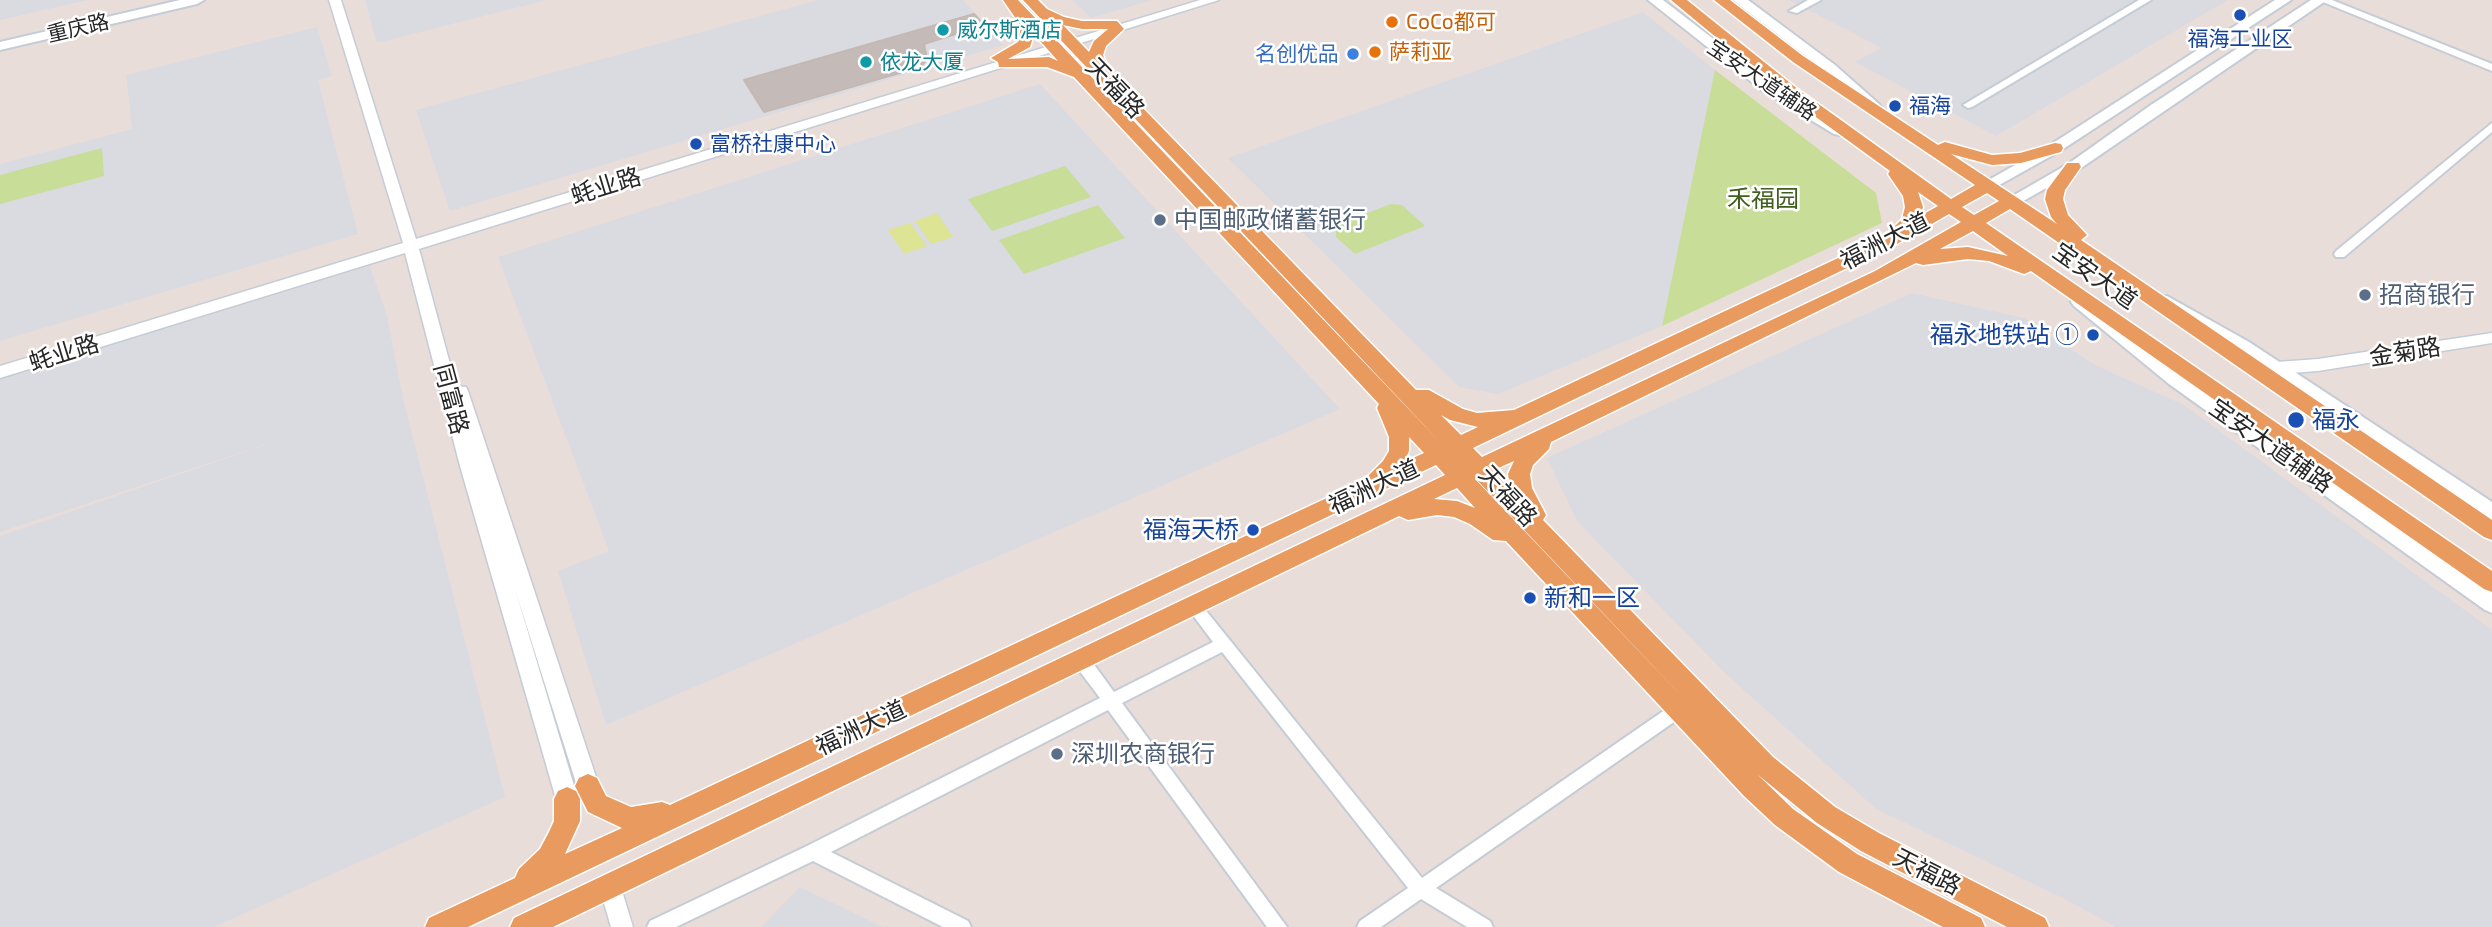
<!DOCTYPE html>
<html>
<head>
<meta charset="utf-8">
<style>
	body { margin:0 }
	canvas { display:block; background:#e9ddd9 }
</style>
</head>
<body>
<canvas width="2492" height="927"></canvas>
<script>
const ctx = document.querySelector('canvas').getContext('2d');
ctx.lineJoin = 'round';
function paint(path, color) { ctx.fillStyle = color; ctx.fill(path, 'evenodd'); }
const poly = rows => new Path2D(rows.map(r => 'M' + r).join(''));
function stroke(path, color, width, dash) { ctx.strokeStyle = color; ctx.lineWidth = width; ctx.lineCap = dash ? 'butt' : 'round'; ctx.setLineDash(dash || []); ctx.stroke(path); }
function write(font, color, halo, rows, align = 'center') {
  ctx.font = font + ' "Exo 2","Noto Sans SC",sans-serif'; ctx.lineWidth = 5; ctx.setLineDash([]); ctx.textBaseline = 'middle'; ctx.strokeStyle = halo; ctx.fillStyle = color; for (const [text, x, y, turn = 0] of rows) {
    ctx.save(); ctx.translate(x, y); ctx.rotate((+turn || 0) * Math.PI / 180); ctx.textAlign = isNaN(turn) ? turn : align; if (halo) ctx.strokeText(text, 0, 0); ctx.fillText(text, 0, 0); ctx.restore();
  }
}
paint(poly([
	[0,0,88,0,0,20],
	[365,0,547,0,377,43],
	[818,0,963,0,1003,45,450,211,416,110],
	[1072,0,1152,0,1091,18],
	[1789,0,2228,0,1996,136,1855,62,1882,48],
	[1643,12,1715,70,1662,326,1498,394,1459,387,1228,158],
	[317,27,332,76,318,80,358,234,0,341,0,164,132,129,126,75],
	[1040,84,1340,409,606,725,558,571,609,551,498,257],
	[370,266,387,316,403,399,505,797,214,927,0,927,0,536,288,437,0,532,0,379],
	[1912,293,2024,318,2095,365,2184,405,2492,630,2492,927,2116,927,2063,898,1876,809,1726,674,1577,521,1547,458],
	[800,887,883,927,761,927]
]), '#dadae1');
paint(poly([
	[1715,70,1876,193,1882,223,1662,326],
	[102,148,104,176,0,204,0,175],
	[1065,166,1091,197,992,231,968,199],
	[1391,204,1402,205,1425,226,1355,254,1336,237,1336,225],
	[1098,205,1125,238,1024,274,999,240]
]), '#c7dd98');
paint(poly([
	[937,213,953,237,931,244,915,221],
	[910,223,927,246,904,254,888,230]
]), '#dde494');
const building = poly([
	[974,14,984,25,924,44,927,59,922,65,910,70,764,112,744,80,974,14]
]);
paint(building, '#c4bbb9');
stroke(building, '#c4b8b3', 2);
const minor = poly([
	[1808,0,1821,0,1797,13,1789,11,1808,0],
	[2139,0,2151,0,1972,107,1968,108,1963,105,2139,0],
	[2318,0,2332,0,2492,64,2492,71,2318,0],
	[2492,123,2492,132,2344,257,2336,257,2334,254,2336,251,2492,123],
	[1194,600,1199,602,1422,878,1672,705,1678,703,1684,705,1686,710,1684,715,1436,888,1490,921,1493,927,1467,927,1421,899,1381,927,1357,927,1360,921,1408,888,1222,652,1122,703,1287,927,1267,927,1108,710,831,852,968,921,971,927,943,927,813,861,676,927,647,927,650,921,807,846,1100,698,1075,665,1073,660,1075,655,1081,653,1087,655,1114,692,1213,642,1186,606,1189,602,1194,600]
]);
const tertiary = poly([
	[329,0,341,0,416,239,1200,0,1219,0,419,249,456,386,466,387,468,391,599,786,596,793,588,796,580,793,577,786,515,589,578,799,575,806,567,809,559,806,556,799,460,466,405,253,0,378,0,366,403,243,329,0],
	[2492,333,2492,343,2318,371,2277,374,2269,368,2277,362,2318,359,2492,333],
	[610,875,618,878,633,927,611,927,599,886,602,878,610,875]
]);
const secondary = poly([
	[180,0,204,0,197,4,0,50,0,42,180,0],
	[1648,0,1663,0,1773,85,1846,131,1839,135,1834,134,1763,91,1648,0],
	[1733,0,1748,0,1835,65,1879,104,1881,107,1879,110,1869,110,1825,71,1733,0],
	[2275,0,2291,0,2060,151,1994,188,1982,188,1980,185,2050,145,2275,0],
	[2311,0,2327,0,2078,170,2018,204,2012,206,2004,201,2068,164,2151,105,2311,0],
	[2080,296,2086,298,2181,374,2492,593,2492,613,2485,610,2169,384,2074,306,2071,302,2074,298,2080,296],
	[2167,296,2249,342,2492,502,2492,520,2237,350,2161,306,2158,302,2161,298,2167,296]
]);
const primary = poly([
	[1003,0,1018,0,1442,444,1023,0,1038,0,1047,9,1064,17,1082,21,1117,21,1124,29,1106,46,1103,55,1110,74,1416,390,1429,390,1463,409,1477,413,1514,410,1885,236,1902,219,1905,207,1903,196,1888,174,1890,171,1787,96,1671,0,1687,0,1799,90,1951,199,1975,185,1793,62,1714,0,1730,0,1803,56,1938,145,1945,142,1992,155,2020,153,2055,143,2061,144,2063,148,2061,152,2021,163,1992,165,1951,154,2057,224,2051,217,2045,199,2047,190,2067,163,2079,163,2081,167,2065,190,2063,199,2068,215,2087,235,2081,240,2492,520,2492,540,2484,537,2010,209,1986,223,2492,571,2492,592,2484,589,2031,271,2024,274,1989,261,1968,259,1923,265,1916,263,1551,442,1549,449,1533,465,1530,474,1532,488,1546,515,1543,520,1773,757,1835,807,1879,833,2045,918,2049,927,2007,927,1861,851,1817,823,1757,774,1793,809,1857,854,1981,918,1985,927,1943,927,1839,872,1775,825,1744,796,1506,541,1493,540,1470,524,1454,517,1437,515,1408,520,1399,516,553,927,510,927,514,918,1445,475,1436,465,468,927,425,927,429,918,515,878,519,869,540,849,549,832,554,821,554,799,558,791,567,787,576,791,580,799,580,821,565,854,622,828,588,812,575,786,579,778,588,774,597,778,606,796,631,807,662,802,670,805,1363,481,1383,461,1389,451,1389,437,1377,408,1379,404,1074,77,1047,67,999,67,998,62,991,58,1018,42,1021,26,1003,0],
	[1063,25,1082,29,1108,29,1094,41,1089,52,1063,25],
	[1034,34,1058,61,1049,57,1008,59,1030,47,1034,34],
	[1918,192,1938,206,1920,216,1923,207,1918,192],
	[1987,193,1999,201,1974,215,1962,207,1987,193],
	[1949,214,1961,222,1875,271,1482,457,1473,448,1897,244,1949,214],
	[1973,231,2008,256,1968,247,1940,249,1973,231],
	[1441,415,1450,420,1478,427,1461,435,1441,415],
	[1409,437,1424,453,1404,462,1409,451,1409,437],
	[1514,461,1508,474,1510,486,1494,470,1514,461],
	[1475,479,1476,479,1692,707,1475,479],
	[1457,488,1475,508,1457,501,1434,499,1457,488]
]);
stroke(minor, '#c4ccd5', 4);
stroke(tertiary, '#c4ccd5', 3);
stroke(secondary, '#c4ccd5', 4);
stroke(primary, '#fff', 3);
paint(minor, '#fff');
paint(tertiary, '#fff');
paint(secondary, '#fff');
paint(primary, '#e89a5f');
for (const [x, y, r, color] of [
	[2240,15,7,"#1a4fb4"],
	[1392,22,7,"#e8710a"],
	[943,30,7,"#0f9aa8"],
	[1375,52,7,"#e8710a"],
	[1353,54,7,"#3f7fe0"],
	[866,62,7,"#0f9aa8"],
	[1895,106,7,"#1a4fb4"],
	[696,144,7,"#1a4fb4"],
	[1160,220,7,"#5c6f8a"],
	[2365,295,7,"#5c6f8a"],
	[2093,335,7,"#1a4fb4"],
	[2296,420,9,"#1a4fb4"],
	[1253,530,7,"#1a4fb4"],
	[1530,598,7,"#1a4fb4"],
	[1057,754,7,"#5c6f8a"]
]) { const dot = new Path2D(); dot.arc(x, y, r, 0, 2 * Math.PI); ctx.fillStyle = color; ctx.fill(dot); stroke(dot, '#fff', 2.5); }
write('21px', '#c56008', '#fff', [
	["CoCo都可",1406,22],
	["萨莉亚",1389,52]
], 'left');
write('21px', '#272727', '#fff', [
	["重庆路",78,28,-13],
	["宝安大道辅路",1762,80,34]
]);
write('21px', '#0d838f', '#fff', [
	["威尔斯酒店",957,30],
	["依龙大厦",880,62]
], 'left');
write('21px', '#164399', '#fff', [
	["福海工业区",2240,39,"center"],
	["福海",1909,106],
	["富桥社康中心",710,144]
], 'left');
write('21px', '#366cbe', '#fff', [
	["名创优品",1339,54]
], 'right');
write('24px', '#272727', '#fff', [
	["天福路",1115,88,46],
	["蚝业路",606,186,-17],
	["福洲大道",1885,241,-27],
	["宝安大道",2095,276,35],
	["金菊路",2405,352,-9],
	["蚝业路",64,353,-17],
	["同富路",451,399,75],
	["宝安大道辅路",2271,446,35],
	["福洲大道",1374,487,-25],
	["天福路",1508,496,47],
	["福洲大道",861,728,-25],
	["天福路",1927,872,27]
]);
write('24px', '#405e1d', '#fff', [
	["禾福园",1763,199]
]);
write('24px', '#4e5e75', '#fff', [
	["中国邮政储蓄银行",1174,220],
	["招商银行",2379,295],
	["深圳农商银行",1071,754]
], 'left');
write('24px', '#164399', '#fff', [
	["福永地铁站 ①",2079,335],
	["福永",2312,420,"left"],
	["福海天桥",1239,530],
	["新和一区",1544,598,"left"]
], 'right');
</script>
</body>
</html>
